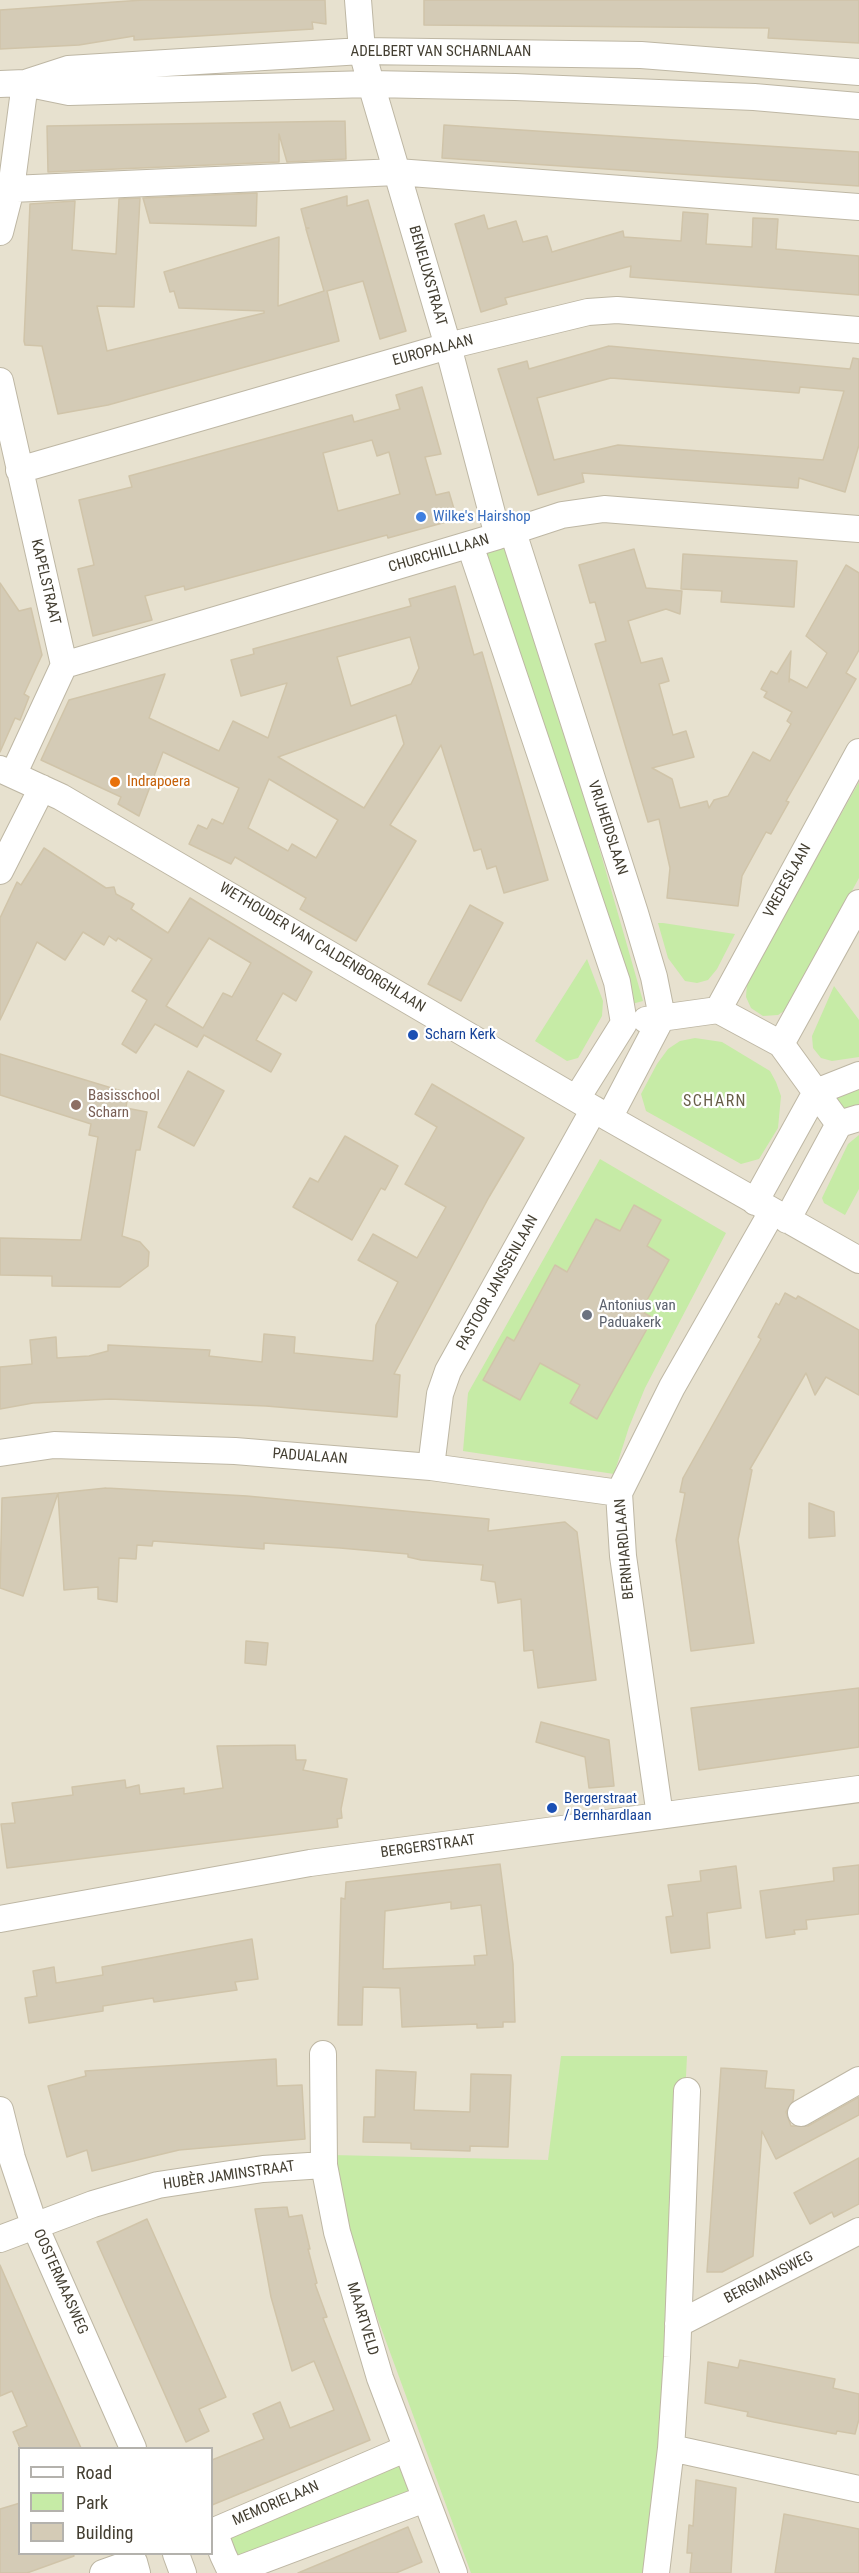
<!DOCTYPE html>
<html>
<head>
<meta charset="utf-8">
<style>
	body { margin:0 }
	#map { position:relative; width:859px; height:2573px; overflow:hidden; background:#f2efe2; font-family:"Roboto Condensed",sans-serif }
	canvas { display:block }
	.legend { position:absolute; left:18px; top:2447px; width:195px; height:108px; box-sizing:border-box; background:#fff; border:2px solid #b4b2ad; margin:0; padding:8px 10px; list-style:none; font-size:18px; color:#443f32 }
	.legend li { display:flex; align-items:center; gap:12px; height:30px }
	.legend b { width:30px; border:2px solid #b4b2ad }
</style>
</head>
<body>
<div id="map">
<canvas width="859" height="2573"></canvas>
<ul class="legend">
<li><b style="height:8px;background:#fff"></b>Road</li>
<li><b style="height:16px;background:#c6eba6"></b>Park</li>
<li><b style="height:16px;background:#d4cbb6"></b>Building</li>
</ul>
</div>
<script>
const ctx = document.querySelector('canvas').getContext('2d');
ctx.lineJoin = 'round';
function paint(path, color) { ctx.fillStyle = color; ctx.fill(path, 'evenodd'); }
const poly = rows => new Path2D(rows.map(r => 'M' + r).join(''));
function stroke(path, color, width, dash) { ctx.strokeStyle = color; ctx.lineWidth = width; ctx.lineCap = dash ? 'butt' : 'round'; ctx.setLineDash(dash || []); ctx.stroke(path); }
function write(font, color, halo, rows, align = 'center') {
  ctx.font = font + ' "Roboto Condensed",sans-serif'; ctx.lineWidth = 4.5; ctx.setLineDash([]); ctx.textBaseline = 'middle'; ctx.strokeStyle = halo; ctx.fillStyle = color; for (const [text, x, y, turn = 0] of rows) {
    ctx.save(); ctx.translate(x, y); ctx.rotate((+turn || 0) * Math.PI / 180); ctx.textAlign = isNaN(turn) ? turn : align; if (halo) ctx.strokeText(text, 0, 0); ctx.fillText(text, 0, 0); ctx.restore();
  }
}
paint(poly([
	[0,0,859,0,859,2573,0,2573],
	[20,2448,212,2448,212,2554,20,2554]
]), '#e7e1cf');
paint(poly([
	[511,540,643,1001,628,1005,479,549],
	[859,782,859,878,787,1009,778,1015,763,1016,751,1008,746,997,747,983],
	[658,923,663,923,735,934,717,969,708,980,697,983,685,981,668,958],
	[587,959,603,1001,602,1016,578,1058,567,1061,535,1041],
	[834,986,859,1020,859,1057,832,1061,821,1058,813,1048,812,1036],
	[695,1038,722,1042,770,1071,776,1082,781,1096,778,1128,759,1159,741,1164,646,1111,641,1094,657,1064,668,1049,680,1041],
	[859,1084,859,1108,846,1110,840,1107,837,1098,839,1092],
	[859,1135,859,1189,845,1215,824,1203,822,1198,848,1144],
	[600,1159,726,1233,645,1388,629,1427,614,1474,463,1451,468,1393],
	[561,2056,687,2056,674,2323,651,2573,471,2573,347,2235,332,2155,548,2160],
	[400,2463,413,2496,238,2557,231,2540,238,2528]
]), '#c6eba6');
const building = poly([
	[143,0,325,0,326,24,312,22,313,29,134,40,134,36,79,45,0,49,0,10,143,0],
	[424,0,859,0,859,43,768,38,769,28,424,25,424,0],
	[345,121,346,159,287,162,279,134,279,162,48,172,47,126,345,121],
	[444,125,859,152,859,186,442,158,444,125],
	[257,193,256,226,150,223,143,198,257,193],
	[347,196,347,206,368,200,406,331,380,339,363,281,327,291,339,341,108,405,58,414,42,346,25,345,24,341,30,204,75,201,72,250,116,254,119,199,140,198,134,307,97,306,107,351,264,313,264,311,179,308,174,291,170,292,164,272,279,237,278,306,324,291,306,229,309,228,306,228,301,209,347,196],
	[683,212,708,214,706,244,752,247,753,218,778,219,776,249,859,256,859,295,630,277,631,266,505,298,507,304,481,312,455,224,484,215,488,229,516,221,523,242,547,236,552,252,623,231,624,237,681,241,683,212],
	[609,346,850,369,853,358,859,359,859,445,845,492,799,478,798,488,582,473,584,482,538,495,498,369,527,361,529,369,609,346],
	[611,378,799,393,800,387,844,391,823,460,618,445,554,460,537,398,611,378],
	[422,387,441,454,425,457,436,495,449,492,457,519,388,538,387,535,185,590,184,586,145,596,152,620,93,636,78,569,94,565,79,500,132,487,129,476,352,415,354,422,400,409,396,395,422,387],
	[372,440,377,456,389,452,400,494,338,511,323,453,372,440],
	[634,549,646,588,682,591,680,614,666,609,628,621,641,663,662,658,669,681,659,684,673,735,686,731,694,757,652,768,672,779,680,808,707,801,709,808,714,800,728,796,753,752,770,761,791,724,787,721,792,712,764,697,767,692,761,689,771,671,777,674,791,651,789,682,790,679,807,688,827,653,806,636,846,565,859,573,859,650,846,673,856,679,786,801,789,802,771,834,766,832,742,876,738,906,667,898,670,868,659,819,648,822,595,644,606,641,595,602,590,603,579,565,634,549],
	[683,554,797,561,794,607,721,602,722,591,681,589,683,554],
	[0,583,19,611,31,608,42,655,24,694,29,697,20,720,15,718,0,752,0,583],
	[455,586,474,655,482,652,548,880,504,893,496,866,487,869,481,849,474,851,441,745,390,825,416,841,356,941,300,909,306,898,235,857,231,864,189,844,198,825,207,829,212,819,223,824,239,788,163,752,139,816,118,804,121,797,41,760,69,700,165,674,149,718,219,751,233,721,268,738,287,683,241,696,231,660,254,654,253,649,411,606,409,599,455,586],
	[410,637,419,668,411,684,351,706,337,657,410,637],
	[396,715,404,744,364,808,278,757,396,715],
	[269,779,338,820,316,858,292,844,288,851,248,828,269,779],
	[44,848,106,888,114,887,116,894,134,904,131,909,168,933,190,898,312,972,296,1001,283,993,256,1040,281,1054,271,1072,204,1035,197,1047,155,1024,136,1053,122,1044,147,1000,132,991,152,959,118,938,116,941,109,936,104,945,83,932,65,960,37,942,0,1020,0,918,17,882,21,885,44,848],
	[209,938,251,963,232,997,223,993,203,1028,166,1006,209,938],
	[470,905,503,923,461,1001,428,984,470,905],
	[0,1054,128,1093,126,1108,147,1112,140,1150,136,1150,122,1236,140,1242,149,1252,148,1266,120,1287,52,1286,52,1276,0,1275,0,1238,81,1240,98,1137,89,1135,91,1124,0,1095,0,1054],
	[188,1071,224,1091,194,1146,158,1127,188,1071],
	[432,1084,524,1138,489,1197,394,1374,400,1375,397,1417,266,1406,110,1399,33,1403,0,1409,0,1367,32,1364,30,1340,56,1337,57,1358,89,1356,108,1351,108,1345,210,1350,209,1356,262,1362,264,1334,295,1337,294,1353,373,1361,376,1325,398,1282,358,1260,373,1234,417,1258,446,1207,405,1184,437,1127,415,1114,432,1084],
	[345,1136,398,1166,385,1190,381,1188,352,1240,293,1207,310,1178,318,1182,345,1136],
	[634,1205,661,1220,647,1246,669,1260,641,1311,653,1318,597,1419,570,1403,580,1385,540,1363,520,1400,483,1380,507,1337,514,1341,555,1265,567,1272,596,1219,620,1231,634,1205],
	[785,1293,796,1299,798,1296,859,1330,859,1395,826,1377,815,1395,806,1373,750,1469,752,1470,738,1540,754,1643,691,1651,676,1540,685,1493,680,1492,683,1478,761,1339,758,1337,776,1303,779,1305,785,1293],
	[106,1488,247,1496,489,1519,488,1531,565,1522,577,1532,596,1680,538,1688,533,1650,524,1651,521,1599,498,1603,495,1582,481,1580,483,1565,421,1560,408,1557,408,1554,340,1548,264,1543,264,1549,153,1541,152,1546,137,1545,136,1559,119,1558,117,1602,98,1599,98,1587,64,1590,58,1493,106,1488],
	[58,1493,23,1596,0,1588,2,1498,58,1493],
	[809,1503,834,1512,835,1536,809,1538,809,1503],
	[246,1641,268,1643,266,1665,245,1663,246,1641],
	[859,1688,859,1747,699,1770,691,1708,859,1688],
	[541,1722,609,1740,614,1786,589,1788,585,1757,536,1742,541,1722],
	[295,1745,296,1760,306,1760,303,1770,347,1779,341,1809,342,1818,337,1819,338,1827,7,1868,1,1824,15,1823,12,1803,73,1795,72,1787,125,1780,126,1788,139,1785,140,1794,184,1788,184,1794,223,1788,217,1746,295,1745],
	[500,1864,513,1964,515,2022,503,2022,503,2027,477,2028,477,2024,402,2027,400,1988,363,1987,362,2025,338,2025,341,1898,345,1899,346,1882,500,1864],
	[451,1902,451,1909,481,1905,487,1955,474,1956,475,1965,383,1969,385,1911,451,1902],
	[859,1865,859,1914,806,1920,807,1929,794,1930,795,1934,766,1938,760,1891,834,1881,833,1868,859,1865],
	[736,1866,741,1908,707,1913,710,1948,671,1953,666,1917,673,1916,668,1885,701,1881,700,1871,736,1866],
	[252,1939,258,1979,235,1982,237,1990,154,2002,153,1998,103,2006,103,2011,29,2023,25,1998,37,1996,33,1971,54,1967,56,1983,103,1975,102,1967,252,1939],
	[276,2059,277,2086,302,2085,305,2139,179,2150,92,2171,87,2150,67,2157,48,2086,86,2076,85,2071,276,2059],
	[721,2068,767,2071,765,2088,794,2090,793,2101,786,2112,791,2126,808,2126,859,2097,859,2115,776,2159,762,2131,753,2256,722,2272,707,2272,721,2068],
	[376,2070,416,2072,414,2110,470,2112,471,2074,511,2075,508,2147,470,2146,470,2151,411,2149,411,2143,363,2142,364,2117,375,2117,376,2070],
	[859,2158,859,2204,834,2217,832,2212,810,2224,794,2193,859,2158],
	[287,2207,289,2217,302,2215,310,2249,308,2249,317,2283,315,2284,327,2317,323,2318,370,2440,212,2505,212,2460,264,2439,253,2414,280,2402,290,2428,334,2410,314,2361,292,2371,271,2297,255,2209,287,2207],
	[147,2219,226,2397,199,2409,209,2431,186,2442,97,2242,147,2219],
	[0,2265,41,2359,81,2448,20,2448,13,2432,27,2426,12,2391,0,2396,0,2265],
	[740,2360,835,2379,833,2388,859,2394,859,2419,855,2434,837,2431,836,2434,774,2422,747,2416,748,2412,705,2403,708,2362,738,2368,740,2360],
	[696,2480,736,2488,731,2573,690,2573,692,2553,687,2553,689,2525,693,2526,696,2480],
	[20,2503,20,2553,73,2553,74,2556,27,2573,0,2573,0,2509,20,2503],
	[784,2514,859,2529,859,2573,775,2573,784,2514],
	[408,2527,422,2562,396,2573,298,2573,408,2527]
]);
paint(building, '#d4cbb6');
stroke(building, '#d0c4a9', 1.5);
const minor = poly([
	[358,0,362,51,371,84,448,346,498,536],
	[28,82,68,69,362,51,641,55,859,72],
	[0,84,25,83,69,92,371,84,515,87,754,97,859,106],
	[11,189,397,172,859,207],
	[0,232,11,189,25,83],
	[0,381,64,665,13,775],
	[19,470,448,346,588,312,617,310,859,330],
	[513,532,635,913,654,977,662,1017,609,1118],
	[470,545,617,982,624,1023,577,1098],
	[64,665,498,536,562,515,604,509,859,529],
	[0,769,61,797,609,1118,859,1260],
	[0,871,42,788],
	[718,1010,859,752],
	[646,1020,718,1010,781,1044,839,1124],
	[781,1044,859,903],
	[755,1202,816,1092,859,1075],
	[787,1220,839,1124,859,1118],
	[0,1453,54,1445,235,1451,431,1467,619,1493],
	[431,1467,440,1394,448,1371,594,1109],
	[660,1816,623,1556,619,1493,672,1387,772,1212],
	[0,1919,310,1863,859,1789],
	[323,2054,324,2165,337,2232,380,2378,454,2573],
	[0,2110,12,2158,34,2224,133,2448],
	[801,2113,859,2080],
	[0,2239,93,2204,158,2185,263,2169,324,2165],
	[678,2324,859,2231],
	[671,2448,859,2489],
	[405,2449,214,2531,223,2555,231,2572,425,2499],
	[176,2554,183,2573],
	[103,2573,134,2562,137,2573],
	[656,2573,671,2448,677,2357,687,2091]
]);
stroke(minor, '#beb7a4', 28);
stroke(minor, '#fff', 26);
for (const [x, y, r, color] of [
	[421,517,6,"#3f7fe0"],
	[115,782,6,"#e8710a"],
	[413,1035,6,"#1a4fb4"],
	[76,1105,6,"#8d6e63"],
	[587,1315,6,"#6b7280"],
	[552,1808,6,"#1a4fb4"]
]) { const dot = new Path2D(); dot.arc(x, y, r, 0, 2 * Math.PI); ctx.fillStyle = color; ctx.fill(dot); stroke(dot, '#fff', 2); }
write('15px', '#443f32', '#fff', [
	["ADELBERT VAN SCHARNLAAN",441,52],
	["BENELUXSTRAAT",427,276,74],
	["EUROPALAAN",433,351,-15],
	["CHURCHILLLAAN",439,554,-16],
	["KAPELSTRAAT",45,582,77],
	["VRIJHEIDSLAAN",607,828,72],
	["VREDESLAAN",788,881,-61],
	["WETHOUDER VAN CALDENBORGHLAAN",322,948,31],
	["PASTOOR JANSSENLAAN",498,1283,-61],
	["PADUALAAN",310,1457,4],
	["BERNHARDLAAN",625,1549,-95],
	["BERGERSTRAAT",428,1847,-8],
	["HUBÈR JAMINSTRAAT",229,2176,-8],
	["BERGMANSWEG",769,2278,-27],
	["OOSTERMAASWEG",60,2282,66],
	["MAARTVELD",362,2319,73],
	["MEMORIELAAN",276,2504,-23]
]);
write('15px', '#366cbe', '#fff', [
	["Wilke's Hairshop",433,517]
], 'left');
write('15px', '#c56008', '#fff', [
	["Indrapoera",127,782]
], 'left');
write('15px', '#164399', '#fff', [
	["Scharn Kerk",425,1035],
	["Bergerstraat",564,1799],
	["/ Bernhardlaan",564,1816]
], 'left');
write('15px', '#785e54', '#fff', [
	["Basisschool",88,1096],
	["Scharn",88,1113]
], 'left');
write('15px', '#5b616d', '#fff', [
	["Antonius van",599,1306],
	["Paduakerk",599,1323]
], 'left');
ctx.letterSpacing = '1.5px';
write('16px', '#685e48', '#fff', [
	["SCHARN",715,1102]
]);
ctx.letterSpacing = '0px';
</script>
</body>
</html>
